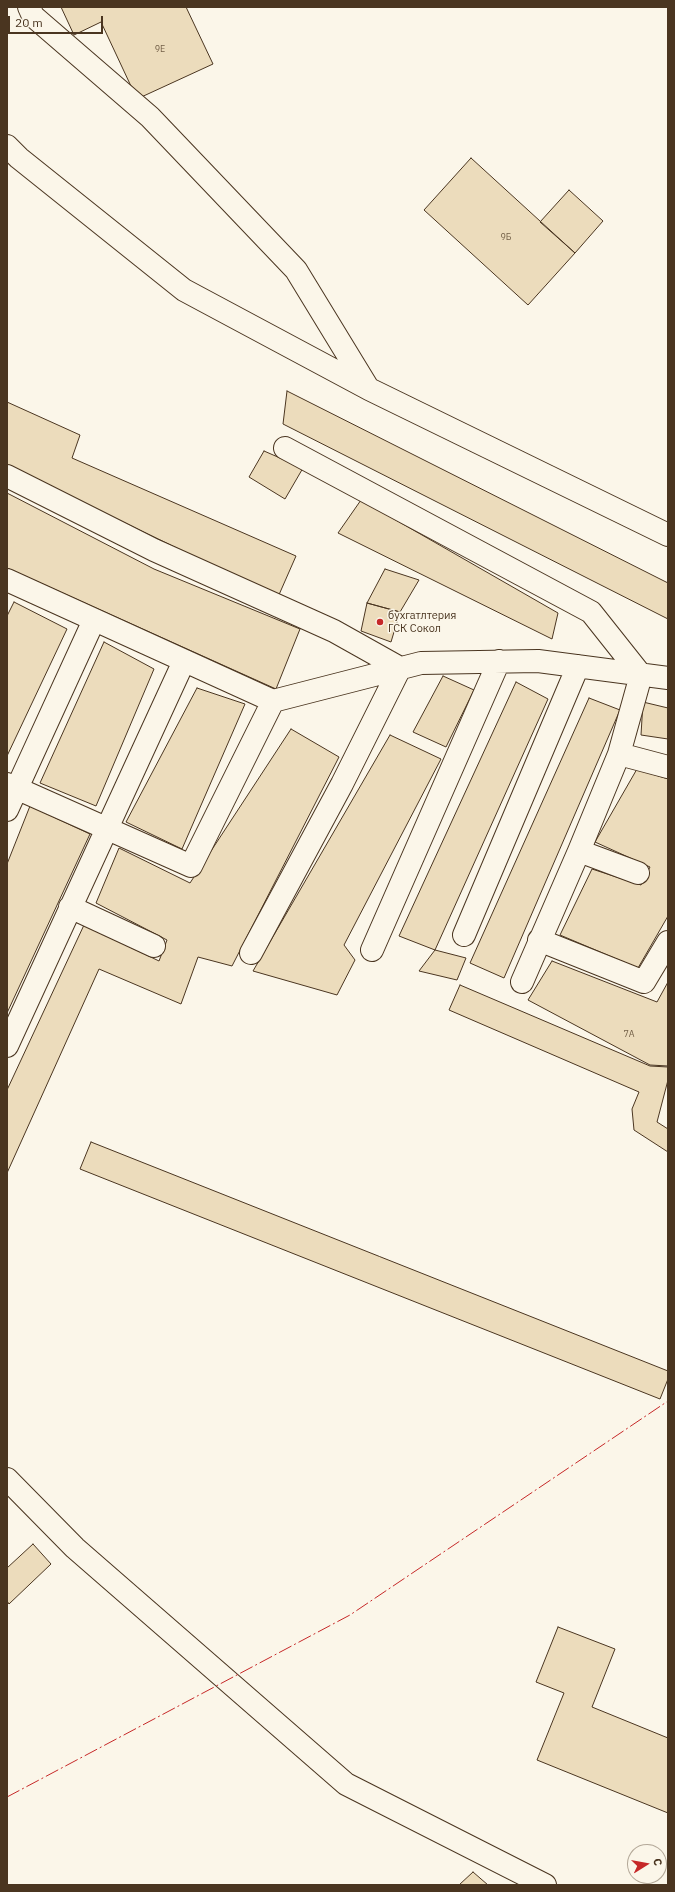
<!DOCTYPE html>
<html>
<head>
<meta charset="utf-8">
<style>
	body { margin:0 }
	#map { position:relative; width:675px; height:1892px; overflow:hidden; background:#fbf6e9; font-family:"IBM Plex Sans",sans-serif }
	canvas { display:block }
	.frame { position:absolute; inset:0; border:8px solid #4a3520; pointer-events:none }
	.north { position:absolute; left:627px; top:1844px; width:40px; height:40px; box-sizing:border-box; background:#fbf6e9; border:1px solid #b4a999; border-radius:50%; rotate:79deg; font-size:11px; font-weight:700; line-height:16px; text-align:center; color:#4a3520 }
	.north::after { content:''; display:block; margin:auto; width:14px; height:18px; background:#c62828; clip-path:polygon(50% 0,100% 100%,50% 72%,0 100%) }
	.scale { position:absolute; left:8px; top:16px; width:95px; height:18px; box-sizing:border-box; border:2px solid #4a3520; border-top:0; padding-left:5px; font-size:12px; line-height:14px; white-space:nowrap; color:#4a3520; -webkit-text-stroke:3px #fbf6e9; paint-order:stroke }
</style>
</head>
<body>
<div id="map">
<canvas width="675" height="1892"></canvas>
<div class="frame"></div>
<div class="north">С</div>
<div class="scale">20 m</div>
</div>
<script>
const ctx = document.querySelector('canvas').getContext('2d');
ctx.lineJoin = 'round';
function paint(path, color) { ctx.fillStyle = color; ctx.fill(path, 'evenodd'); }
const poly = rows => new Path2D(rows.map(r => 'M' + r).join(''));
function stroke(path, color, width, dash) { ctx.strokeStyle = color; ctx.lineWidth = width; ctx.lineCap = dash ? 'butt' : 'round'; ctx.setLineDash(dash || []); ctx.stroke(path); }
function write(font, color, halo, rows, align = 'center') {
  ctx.font = font + ' "IBM Plex Sans",sans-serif'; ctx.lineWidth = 3; ctx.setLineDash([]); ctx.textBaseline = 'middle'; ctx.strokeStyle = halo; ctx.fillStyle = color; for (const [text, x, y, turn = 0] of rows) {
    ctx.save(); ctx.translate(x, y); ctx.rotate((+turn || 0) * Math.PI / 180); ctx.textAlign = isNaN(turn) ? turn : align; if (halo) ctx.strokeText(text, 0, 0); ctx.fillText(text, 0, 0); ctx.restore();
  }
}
const building = poly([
	[61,7,186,7,213,64,137,99,101,22,74,35,61,7],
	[471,158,575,253,528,305,424,210,471,158],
	[569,190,603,221,575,253,540,222,569,190],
	[287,391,668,583,668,619,283,424,287,391],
	[7,402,80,435,72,458,296,556,278,597,7,466,7,402],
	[264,451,303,468,285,499,249,477,264,451],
	[7,493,154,569,300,629,276,689,7,568,7,493],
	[361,500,558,613,552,639,338,533,361,500],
	[385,569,419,580,400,612,367,603,385,569],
	[14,602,67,629,7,756,7,616,14,602],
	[367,603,400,612,391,642,361,631,367,603],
	[104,642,154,669,96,806,40,783,104,642],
	[443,676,474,690,446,747,413,732,443,676],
	[516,682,548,699,435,950,399,936,516,682],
	[197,688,245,704,182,849,126,822,197,688],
	[589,698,620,710,504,978,470,963,589,698],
	[643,702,668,708,668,739,641,735,643,702],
	[291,729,339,757,232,966,198,957,181,1004,99,969,7,1173,7,1090,84,925,159,961,167,940,96,903,119,848,190,883,291,729],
	[390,735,441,759,344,945,355,960,337,995,253,971,390,735],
	[637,769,668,779,668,916,638,968,560,935,592,869,641,885,650,867,595,842,637,769],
	[30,806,90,834,7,1013,7,864,30,806],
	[435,950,466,958,457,980,419,971,435,950],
	[552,961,657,1002,668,982,668,1066,650,1065,528,1000,552,961],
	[460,985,650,1066,668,1067,668,1080,657,1122,668,1129,668,1152,634,1130,632,1109,639,1092,449,1010,460,985],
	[91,1142,668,1371,668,1379,660,1399,80,1169,91,1142],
	[33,1544,51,1564,9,1604,7,1601,7,1568,33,1544],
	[558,1627,615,1649,592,1707,668,1738,668,1813,537,1760,564,1693,536,1682,558,1627],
	[473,1872,488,1885,459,1885,473,1872]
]);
paint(building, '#ecdcbc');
stroke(building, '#4a3520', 1);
const minor = poly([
	[29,7,33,16,150,117,296,270,368,388],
	[7,146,19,158,184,290,369,389,668,535],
	[285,448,591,612,641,675,619,754,579,851,522,982],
	[7,476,154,550,334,631,400,668,342,784,251,953],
	[7,580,273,701,421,663,538,661,668,678],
	[619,754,668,767],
	[7,784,191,866,273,701],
	[7,810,94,620],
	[579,851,638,873],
	[70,907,154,946],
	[464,935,578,666],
	[539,940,644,982,668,942],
	[372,950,499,661],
	[7,1046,184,661],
	[7,1479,75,1548,346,1784,545,1885]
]);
stroke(minor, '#4a3520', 24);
stroke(minor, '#fbf6e9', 22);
stroke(poly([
	[7,1797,350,1615,668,1401]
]), '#c62828', 1, [14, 3, 2, 3]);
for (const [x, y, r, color] of [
	[380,622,4,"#c62828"]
]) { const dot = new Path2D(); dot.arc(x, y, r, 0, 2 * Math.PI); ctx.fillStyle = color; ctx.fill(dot); stroke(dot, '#fbf6e9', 1.5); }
write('9px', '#725f47', null, [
	["9Е",160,49],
	["9Б",506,237],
	["7А",629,1034]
]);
write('11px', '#4a3520', '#fbf6e9', [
	["бухгатлтерия",388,616],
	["ГСК Сокол",388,629]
], 'left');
</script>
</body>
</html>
